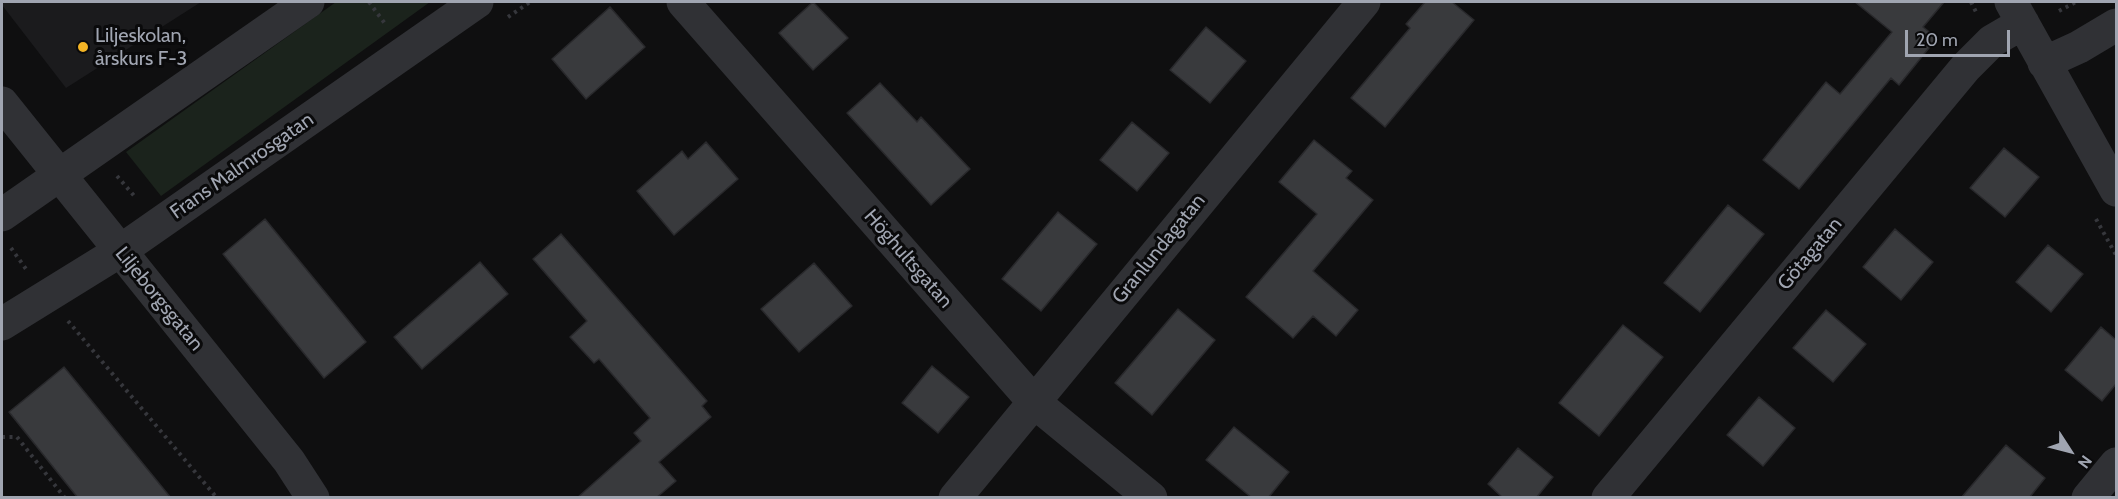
<!DOCTYPE html>
<html>
<head>
<meta charset="utf-8">
<style>
	body { margin:0 }
	#map { position:relative; width:2118px; height:499px; overflow:hidden; background:#0f0f10; font-family:Cabin,sans-serif }
	canvas { display:block }
	.frame { position:absolute; inset:0; border:3px solid #a0a5b1; pointer-events:none }
	.north { position:absolute; left:2040px; top:421px; width:60px; height:60px; -webkit-text-stroke:4px #0a0a0b; paint-order:stroke; rotate:126deg; font-size:16px; font-weight:700; line-height:24px; text-align:center; color:#a0a5b1 }
	.north::after { content:''; display:block; margin:auto; width:21px; height:27px; background:#a0a5b1; clip-path:polygon(50% 0,100% 100%,50% 72%,0 100%) }
	.scale { position:absolute; left:1905px; top:30px; width:105px; height:27px; box-sizing:border-box; border:3px solid #a0a5b1; border-top:0; padding-left:8px; font-size:18px; line-height:21px; white-space:nowrap; color:#a0a5b1; -webkit-text-stroke:4px #0a0a0b; paint-order:stroke }
</style>
</head>
<body>
<div id="map">
<canvas width="2118" height="499"></canvas>
<div class="frame"></div>
<div class="north">N</div>
<div class="scale">20 m</div>
</div>
<script>
const ctx = document.querySelector('canvas').getContext('2d');
ctx.lineJoin = 'round';
function paint(path, color) { ctx.fillStyle = color; ctx.fill(path, 'evenodd'); }
const poly = rows => new Path2D(rows.map(r => 'M' + r).join(''));
function stroke(path, color, width, dash) { ctx.strokeStyle = color; ctx.lineWidth = width; ctx.lineCap = dash ? 'butt' : 'round'; ctx.setLineDash(dash || []); ctx.stroke(path); }
function write(font, color, halo, rows, align = 'center') {
  ctx.font = font + ' Cabin,sans-serif'; ctx.lineWidth = 6; ctx.setLineDash([]); ctx.textBaseline = 'middle'; ctx.strokeStyle = halo; ctx.fillStyle = color; for (const [text, x, y, turn = 0] of rows) {
    ctx.save(); ctx.translate(x, y); ctx.rotate((+turn || 0) * Math.PI / 180); ctx.textAlign = isNaN(turn) ? turn : align; if (halo) ctx.strokeText(text, 0, 0); ctx.fillText(text, 0, 0); ctx.restore();
  }
}
paint(poly([
	[2,2,201,2,66,88,2,5]
]), '#1b1b1d');
paint(poly([
	[336,2,430,2,161,196,126,152]
]), '#1b231c');
const building = poly([
	[813,2,848,38,813,70,779,33,813,2],
	[1425,2,1452,2,1474,20,1385,127,1351,98,1410,28,1406,24,1425,2],
	[1855,2,1944,2,1923,27,1937,38,1899,85,1891,78,1799,189,1763,160,1826,82,1840,94,1892,32,1855,2],
	[610,7,645,47,586,99,552,59,610,7],
	[1206,27,1246,61,1210,103,1170,70,1206,27],
	[880,83,917,122,921,117,970,169,931,205,847,113,880,83],
	[1132,122,1169,153,1137,191,1100,160,1132,122],
	[1314,140,1352,171,1346,178,1373,200,1313,271,1358,310,1336,336,1313,316,1293,338,1246,297,1317,214,1279,182,1314,140],
	[706,142,738,179,674,235,637,191,682,151,688,159,706,142],
	[2004,148,2039,177,2005,217,1970,188,2004,148],
	[1728,205,1764,234,1700,312,1664,283,1728,205],
	[1058,212,1097,244,1041,311,1002,279,1058,212],
	[265,219,366,342,324,378,223,254,265,219],
	[1895,229,1933,262,1901,300,1863,267,1895,229],
	[561,234,707,401,702,406,711,417,659,462,676,481,656,498,577,498,641,441,634,433,650,418,599,359,594,363,570,337,587,321,533,259,561,234],
	[2048,245,2083,274,2051,312,2016,282,2048,245],
	[480,262,508,294,422,369,394,337,480,262],
	[814,263,852,306,799,352,761,309,814,263],
	[1178,309,1215,340,1152,415,1115,383,1178,309],
	[1826,310,1866,344,1833,382,1793,348,1826,310],
	[1623,325,1663,357,1599,436,1559,403,1623,325],
	[2101,327,2116,340,2116,384,2102,401,2065,370,2101,327],
	[932,366,969,397,938,433,902,403,932,366],
	[64,367,171,498,78,498,9,412,64,367],
	[1759,397,1795,428,1763,466,1727,435,1759,397],
	[1234,427,1289,472,1268,498,1252,498,1206,460,1234,427],
	[2006,445,2045,478,2029,498,1961,498,2006,445],
	[1518,448,1553,477,1536,498,1503,498,1488,484,1518,448]
]);
paint(building, '#393a3d');
stroke(building, '#29292c', 1.5);
stroke(poly([
	[369,2,386,25],
	[1971,2,1976,12],
	[2059,11,2076,2],
	[508,17,530,2],
	[117,176,136,198],
	[2096,219,2116,255],
	[11,248,26,269],
	[68,321,217,498],
	[2,437,17,437,65,498]
]), '#36373c', 4, [3, 4.5]);
stroke(poly([
	[683,2,1034,402,1151,498],
	[2011,2,2116,190],
	[2044,63,2079,47,2116,25],
	[2,103,289,461,313,498],
	[2,215,308,2],
	[2,324,120,251,477,2],
	[955,498,1364,2],
	[1608,498,1966,67,1992,41,2023,23],
	[2088,498,2116,464]
]), '#303135', 33);
for (const [x, y, r, color] of [
	[83,47,6,"#f3b425"]
]) { const dot = new Path2D(); dot.arc(x, y, r, 0, 2 * Math.PI); ctx.fillStyle = color; ctx.fill(dot); stroke(dot, '#0a0a0b', 2); }
write('20px', '#a0a5b1', '#0a0a0b', [
	["Liljeskolan,",95,36],
	["årskurs F-3",95,59]
], 'left');
write('20px', '#a0a5b1', '#0a0a0b', [
	["Frans Malmrosgatan",242,166,-35],
	["Granlundagatan",1159,249,-51],
	["Götagatan",1810,254,-50],
	["Höghultsgatan",908,259,49],
	["Liljeborgsgatan",159,299,51]
]);
</script>
</body>
</html>
